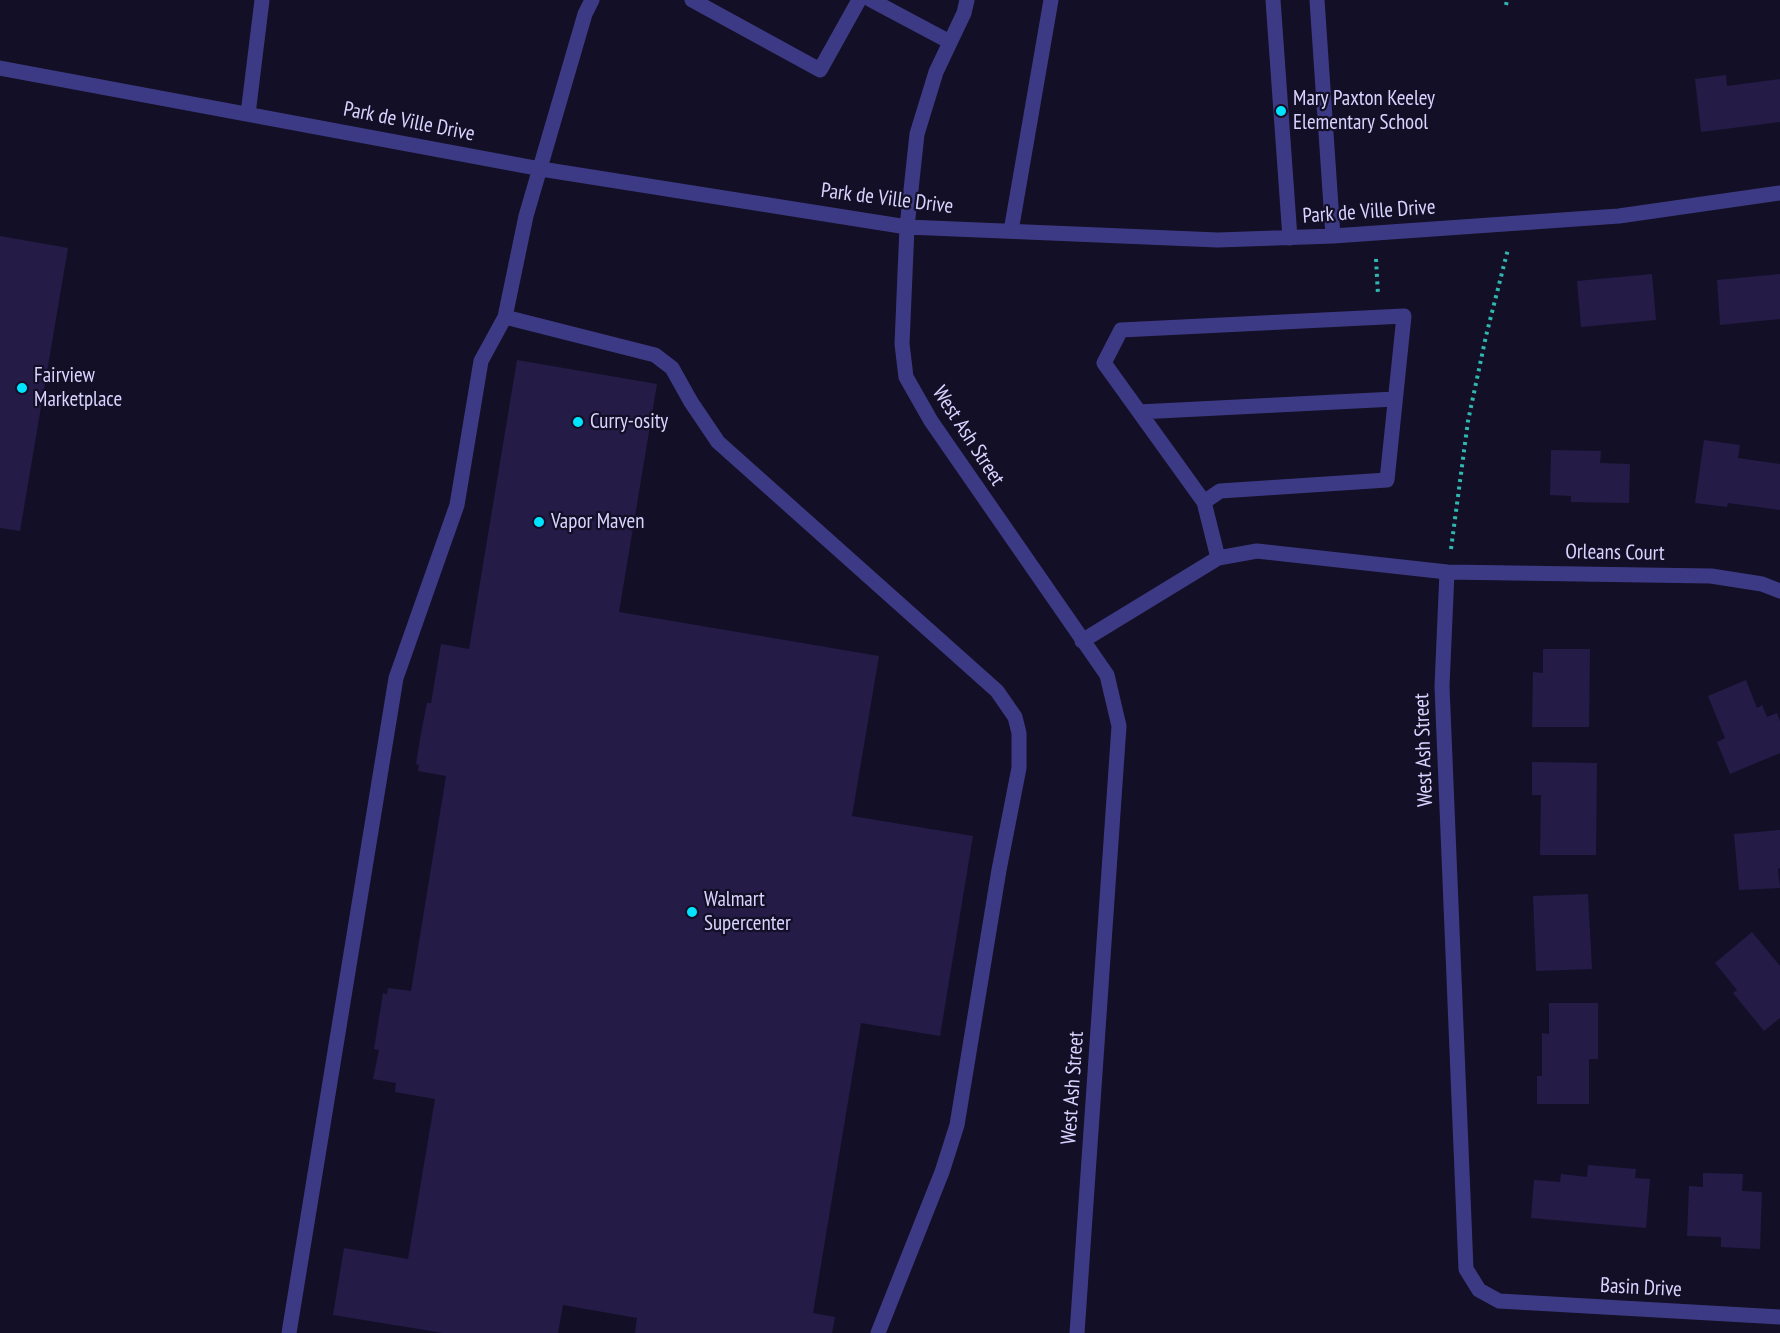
<!DOCTYPE html>
<style>
body{margin:0}
canvas{display:block;background:#130f26}
</style>
<canvas width="1780" height="1333"></canvas>
<script>
const ctx = document.querySelector('canvas').getContext('2d');
ctx.lineJoin = 'round';
function paint(path, color) { ctx.fillStyle = color; ctx.fill(path, 'evenodd'); }
const toPath = rows => new Path2D(rows.map(r => 'M' + r).join(''));
function trace(path, color, width, dash) { ctx.strokeStyle = color; ctx.lineWidth = width; ctx.lineCap = dash ? 'butt' : 'round'; ctx.setLineDash(dash || []); ctx.stroke(path); }
function write(font, color, halo, rows, align = 'center') {
  ctx.font = font + ' "PT Sans Narrow",sans-serif'; ctx.lineWidth = 4.5; ctx.setLineDash([]); ctx.textBaseline = 'middle'; ctx.strokeStyle = halo; ctx.fillStyle = color; for (const [text, x, y, turn = 0] of rows) {
    ctx.save(); ctx.translate(x, y); ctx.rotate((+turn || 0) * Math.PI / 180); ctx.textAlign = isNaN(turn) ? turn : align; if (halo) ctx.strokeText(text, 0, 0); ctx.fillText(text, 0, 0); ctx.restore();
  }
}
const building = toPath([
 [1726,75,1727,86,1780,79,1780,122,1701,132,1695,79],
 [0,236,68,248,20,531,0,528],
 [1652,274,1656,320,1581,327,1577,281],
 [1780,274,1780,319,1720,325,1717,280],
 [517,360,657,384,619,612,879,656,852,816,973,836,940,1036,861,1023,813,1313,835,1317,832,1333,635,1333,637,1318,563,1305,558,1333,443,1333,333,1315,344,1248,408,1259,435,1099,395,1092,396,1083,373,1079,379,1050,374,1049,383,993,387,994,388,988,411,991,446,776,418,771,419,765,416,764,421,733,427,703,431,703,441,644,469,649],
 [1704,440,1740,445,1738,458,1780,464,1780,510,1728,503,1727,507,1695,503],
 [1551,450,1601,451,1600,463,1630,464,1629,503,1571,502,1571,496,1550,495],
 [1543,649,1590,649,1589,727,1532,727,1533,672,1543,673],
 [1746,680,1757,708,1762,705,1767,717,1777,713,1780,721,1780,753,1730,774,1717,742,1725,738,1708,696],
 [1532,762,1597,763,1596,855,1540,855,1541,795,1532,795],
 [1780,830,1780,868,1778,869,1780,888,1739,890,1734,834],
 [1588,894,1592,969,1536,971,1533,896],
 [1752,932,1780,966,1780,1018,1764,1031,1733,993,1737,990,1715,963],
 [1549,1003,1598,1003,1598,1059,1589,1059,1589,1104,1537,1104,1537,1076,1542,1076,1542,1033,1549,1034],
 [1588,1165,1636,1169,1635,1178,1650,1179,1646,1228,1531,1218,1534,1180,1560,1182,1561,1174,1587,1177],
 [1703,1173,1743,1174,1742,1191,1762,1192,1760,1249,1721,1247,1721,1237,1687,1236,1689,1186,1703,1187]
]);
const path = toPath([
 [1506,5,1507,0],
 [1376,259,1378,295],
 [1451,549,1468,421,1486,336,1508,249]
]);
const minor = toPath([
 [692,0,820,70,859,0],
 [871,0,950,42],
 [967,0,964,13,936,72,917,134,907,227,902,344,906,377,931,421,1107,675,1119,726,1077,1333],
 [1273,0,1290,238],
 [1317,0,1333,236],
 [0,68,541,169,907,227,1218,240,1333,236,1619,216,1780,193],
 [248,114,262,0],
 [1011,231,1051,0],
 [505,317,655,355,672,368,691,402,718,442,997,691,1015,717,1019,733,1019,768,999,870,957,1125,942,1172,878,1333],
 [1139,412,1395,399],
 [1204,502,1220,491,1387,480,1404,316,1121,330,1104,363,1204,502,1218,558],
 [1447,572,1711,576,1762,584,1780,591],
 [1082,641,1218,558,1257,551,1447,572,1442,686,1466,1269,1479,1290,1499,1301,1780,1317],
 [289,1333,396,678,457,505,481,361,505,317,526,216,585,14,592,0]
]);
const markers = [
 [1281,111,6,"#00e5ff"],
 [22,388,6,"#00e5ff"],
 [578,422,6,"#00e5ff"],
 [539,522,6,"#00e5ff"],
 [692,912,6,"#00e5ff"]
];
const poiNames = [
 ["Mary Paxton Keeley",1293,99],
 ["Elementary School",1293,123],
 ["Fairview",34,376],
 ["Marketplace",34,400],
 ["Curry-osity",590,422],
 ["Vapor Maven",551,522],
 ["Walmart",704,900],
 ["Supercenter",704,924]
];
const streetNames = [
 ["Park de Ville Drive",409,122,11],
 ["Park de Ville Drive",887,199,7],
 ["Park de Ville Drive",1369,212,-4],
 ["West Ash Street",968,436,57],
 ["Orleans Court",1615,553,1],
 ["West Ash Street",1424,750,-92],
 ["West Ash Street",1073,1088,-86],
 ["Basin Drive",1641,1288,3]
];
paint(building, '#241b47');
trace(path, '#2fb8b0', 4, [3, 4.5]);
trace(minor, '#3d3a85', 15);
for (const [x, y, r, color] of markers) { const dot = new Path2D(); dot.arc(x, y, r, 0, 2 * Math.PI); ctx.fillStyle = color; ctx.fill(dot); trace(dot, '#130f26', 2); }
write('21px', '#d9d4ff', '#130f26', poiNames, 'left');
write('21px', '#d9d4ff', '#130f26', streetNames);
</script>
